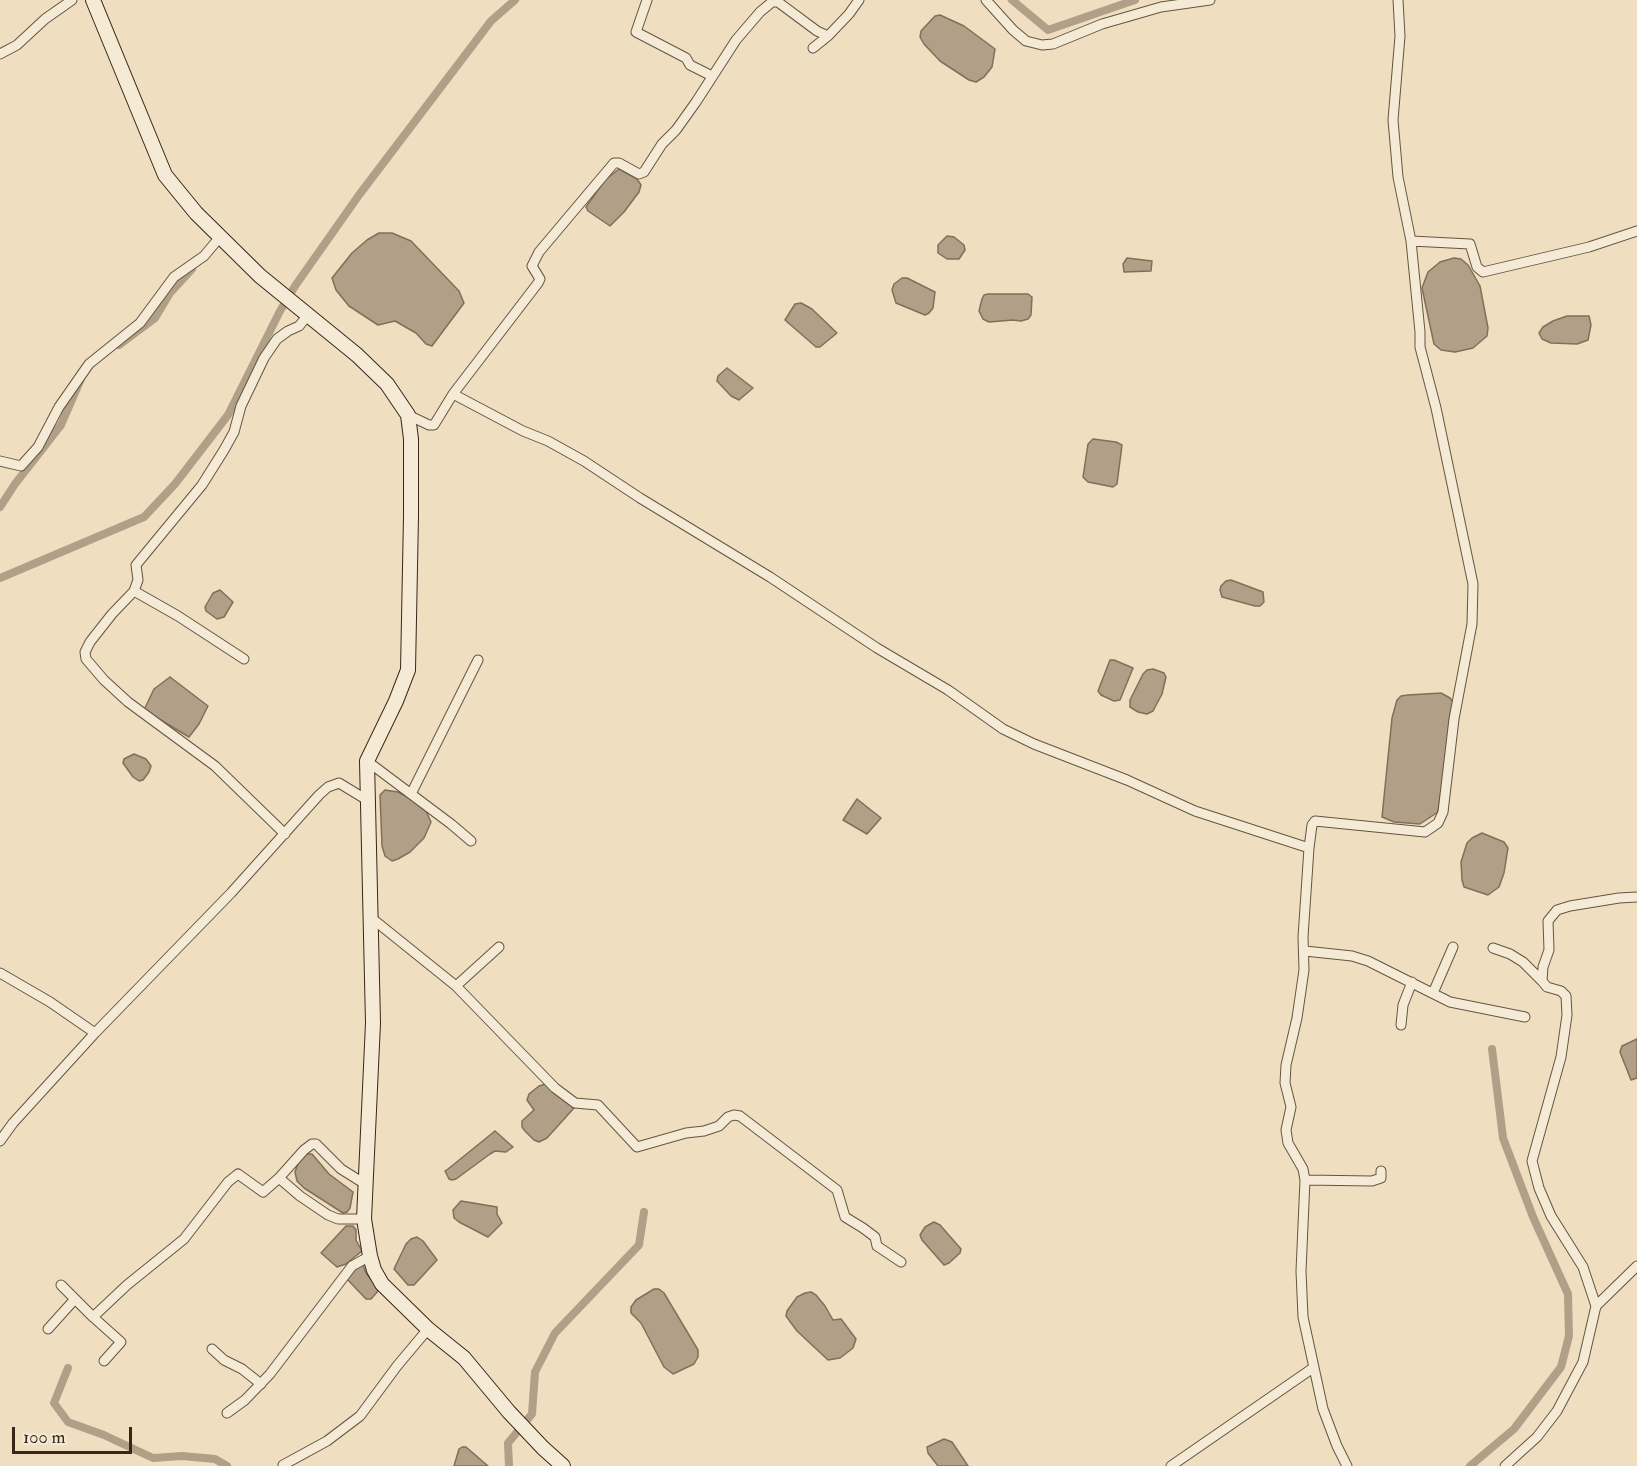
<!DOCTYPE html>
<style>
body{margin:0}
#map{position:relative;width:1637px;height:1466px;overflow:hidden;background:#efdec0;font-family:"IM FELL Double Pica",serif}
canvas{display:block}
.scale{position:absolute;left:12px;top:1427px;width:120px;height:27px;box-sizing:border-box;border:3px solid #392617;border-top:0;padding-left:8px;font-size:18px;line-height:21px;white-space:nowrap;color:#392617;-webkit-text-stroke:4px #f5ead6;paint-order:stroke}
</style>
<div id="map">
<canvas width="1637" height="1466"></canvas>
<div class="scale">100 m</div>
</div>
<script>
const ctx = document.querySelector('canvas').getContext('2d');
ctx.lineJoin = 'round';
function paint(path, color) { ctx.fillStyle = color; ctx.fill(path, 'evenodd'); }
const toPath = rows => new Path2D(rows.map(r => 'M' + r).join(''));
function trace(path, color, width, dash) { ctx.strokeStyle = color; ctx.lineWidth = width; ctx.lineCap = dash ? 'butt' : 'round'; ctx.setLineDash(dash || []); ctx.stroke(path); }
const water = toPath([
 [940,15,964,26,995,49,992,67,984,77,976,82,969,80,940,61,924,44,920,37,921,31,935,16,940,15],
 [619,169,637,179,641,185,639,192,624,212,610,226,588,211,586,207,605,180,619,169],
 [379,233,392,233,411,241,459,291,464,303,432,346,426,344,416,333,395,321,378,325,349,306,336,290,332,278,352,253,367,240,379,233],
 [947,236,954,237,964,245,965,250,959,259,947,259,938,253,938,245,947,236],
 [1127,258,1152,261,1151,271,1124,272,1123,264,1127,258],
 [1454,258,1461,259,1468,265,1480,286,1488,328,1487,336,1473,348,1455,352,1441,350,1434,344,1422,288,1428,272,1440,262,1454,258],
 [902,278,907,278,935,292,933,308,929,313,925,315,896,303,892,290,894,284,902,278],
 [988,294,1028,294,1032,297,1031,315,1028,319,1021,321,1013,320,989,322,983,319,979,311,982,299,984,295,988,294],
 [801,303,812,309,837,333,820,347,816,347,785,320,795,304,801,303],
 [1567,316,1589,316,1591,325,1588,340,1577,344,1551,343,1542,339,1539,333,1543,327,1553,321,1567,316],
 [727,368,753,388,739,400,731,396,717,381,718,376,727,368],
 [1093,439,1116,442,1122,445,1117,484,1113,487,1088,482,1083,477,1088,444,1093,439],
 [1231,580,1263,592,1264,602,1260,606,1255,606,1222,597,1220,590,1221,586,1226,581,1231,580],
 [220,590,233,602,224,617,217,619,206,611,205,607,213,593,220,590],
 [1110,660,1114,660,1133,668,1120,700,1114,701,1101,695,1098,691,1110,660],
 [1153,669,1164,673,1166,677,1162,694,1153,711,1147,714,1138,712,1130,707,1130,700,1143,674,1147,670,1153,669],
 [170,677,208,706,199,724,189,737,144,710,154,689,170,677],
 [1441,693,1450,698,1454,704,1438,812,1420,824,1394,822,1382,817,1392,718,1397,700,1401,696,1408,695,1441,693],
 [134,754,146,759,151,766,149,772,143,780,139,781,133,777,123,763,124,759,134,754],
 [385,790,398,792,415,801,426,811,431,822,424,838,410,852,398,859,392,861,385,856,382,846,380,795,385,790],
 [857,799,881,818,867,834,843,820,857,799],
 [1482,833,1504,842,1508,848,1504,873,1499,887,1488,895,1464,887,1462,880,1461,862,1467,843,1472,838,1482,833],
 [1637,1039,1637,1078,1631,1080,1620,1052,1622,1046,1637,1039],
 [546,1084,574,1108,547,1138,539,1142,534,1140,525,1131,522,1127,522,1121,534,1110,527,1100,529,1094,539,1086,546,1084],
 [495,1131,513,1147,506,1152,495,1151,490,1154,456,1179,452,1180,449,1179,445,1171,448,1169,495,1131],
 [306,1154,312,1154,329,1174,353,1192,350,1208,347,1212,343,1213,304,1188,297,1181,295,1172,299,1160,306,1154],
 [461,1201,497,1207,497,1214,502,1223,488,1237,459,1222,454,1218,453,1210,461,1201],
 [934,1222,940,1225,961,1249,960,1253,949,1263,944,1265,922,1240,920,1235,925,1227,934,1222],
 [346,1226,353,1226,356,1230,356,1240,362,1251,346,1264,337,1267,321,1253,346,1226],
 [417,1237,423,1241,437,1260,414,1285,408,1285,394,1269,406,1244,411,1239,417,1237],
 [362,1263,366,1273,379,1290,371,1299,366,1299,346,1278,349,1272,362,1263],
 [654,1289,659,1289,664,1293,698,1350,698,1357,694,1364,673,1374,664,1367,641,1323,631,1313,631,1307,636,1300,654,1289],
 [811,1292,816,1295,825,1306,833,1320,841,1319,856,1339,853,1348,840,1358,828,1360,797,1331,786,1316,787,1311,797,1297,805,1293,811,1292],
 [944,1439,952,1442,968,1466,938,1466,928,1453,927,1447,944,1439],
 [462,1447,466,1447,488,1466,454,1466,459,1449,462,1447]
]);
const canal = toPath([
 [1012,0,1048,30,1135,0],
 [119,345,155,318,170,293,192,269],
 [0,507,15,484,61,425,81,379],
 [0,578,144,517,175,484,228,415,280,311,295,286,359,195,491,21,515,0],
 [68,1368,54,1403,68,1422,104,1435,153,1458,182,1456,215,1459,227,1466],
 [509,1466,508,1443,532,1414,535,1372,555,1333,639,1245,644,1212],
 [1470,1466,1514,1429,1561,1367,1569,1336,1568,1294,1533,1217,1503,1138,1492,1049]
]);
const street = toPath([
 [647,0,636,32,686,58,690,65,712,76],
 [986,0,1013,30,1026,41,1042,45,1053,44,1102,24,1161,7,1210,0],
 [1398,0,1400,36,1393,120,1398,177,1411,241,1470,244,1477,267,1483,272,1589,247,1637,231],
 [813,48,828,36,849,14,859,0],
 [0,54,17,45,45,19,72,0],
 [453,394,523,431,548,441,584,461,640,498,770,577,877,648,948,690,1003,729,1034,744,1127,780,1195,811,1309,848,1303,937,1304,970,1297,1018,1286,1065,1285,1083,1291,1107,1286,1130,1288,1143,1303,1169,1305,1180,1301,1271,1303,1317,1323,1409,1337,1446,1347,1466],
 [408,415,429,425,434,425,453,394,538,283,540,279,532,266,539,252,614,163,619,163,639,174,644,172,662,144,676,130,696,102,736,40,760,12,772,2,778,2,817,31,828,36],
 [0,461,21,466,38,447,59,407,89,364,140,323,174,277,204,256,220,237],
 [134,591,112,614,90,642,85,652,86,659,104,680,128,702,215,766,285,834],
 [244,659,178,616,134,591,138,580,136,565,202,485,224,450,234,432,241,406,264,358,277,339,288,331,299,326,309,314],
 [367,761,451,824,471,841],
 [411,794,478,660],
 [1309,848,1312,825,1315,821,1425,832,1438,823,1443,812,1454,719,1472,624,1473,584,1436,408,1420,347,1420,332,1411,241],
 [369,916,456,986,555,1088,575,1103,598,1105,637,1147,686,1133,704,1131,719,1126,728,1117,734,1115,740,1116,837,1190,845,1217,863,1228,875,1237,877,1246,901,1262],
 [1493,948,1510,954,1523,962,1542,981],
 [1305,951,1352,956,1368,961,1450,1002,1525,1017],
 [0,973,50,1002,95,1033],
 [456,986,499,947],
 [1433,993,1453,947],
 [1401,1025,1403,1005,1412,982],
 [0,1141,13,1123,95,1033,231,893,319,795,328,787,339,783,367,800],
 [279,1178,304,1150,312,1144,316,1144,341,1169,365,1184],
 [1305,1180,1372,1181,1381,1178,1381,1171],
 [61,1285,93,1317,127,1285,184,1239,228,1182,238,1174,263,1192,279,1178,300,1196,328,1215,338,1219,364,1219],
 [1596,1306,1637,1266],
 [93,1317,121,1342,104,1361],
 [48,1329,75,1299],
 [212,1349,224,1360,242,1369,261,1384],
 [227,1413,245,1400,270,1374,352,1266,370,1256],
 [283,1465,327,1441,360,1416,397,1366,428,1329],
 [1171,1466,1313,1368],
 [1505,1466,1537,1437,1557,1411,1583,1362,1596,1306,1583,1267,1551,1216,1539,1188,1532,1161,1561,1057,1567,1015,1566,996,1561,991,1547,987,1542,981,1543,967,1549,950,1548,921,1557,910,1570,906,1619,898,1637,897]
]);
const secondary = toPath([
 [93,0,165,175,196,213,260,276,357,355,387,384,408,415,411,439,411,516,408,670,396,701,367,761,373,1023,364,1219,370,1256,374,1270,382,1284,428,1329,464,1358,509,1412,543,1448,563,1466]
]);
paint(water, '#b19f87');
trace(water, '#816f5a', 1.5);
trace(canal, '#b19f87', 8);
trace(street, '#665441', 11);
trace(secondary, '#392617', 16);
trace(street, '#f5ead6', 9);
trace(secondary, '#f5ead6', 14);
</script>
